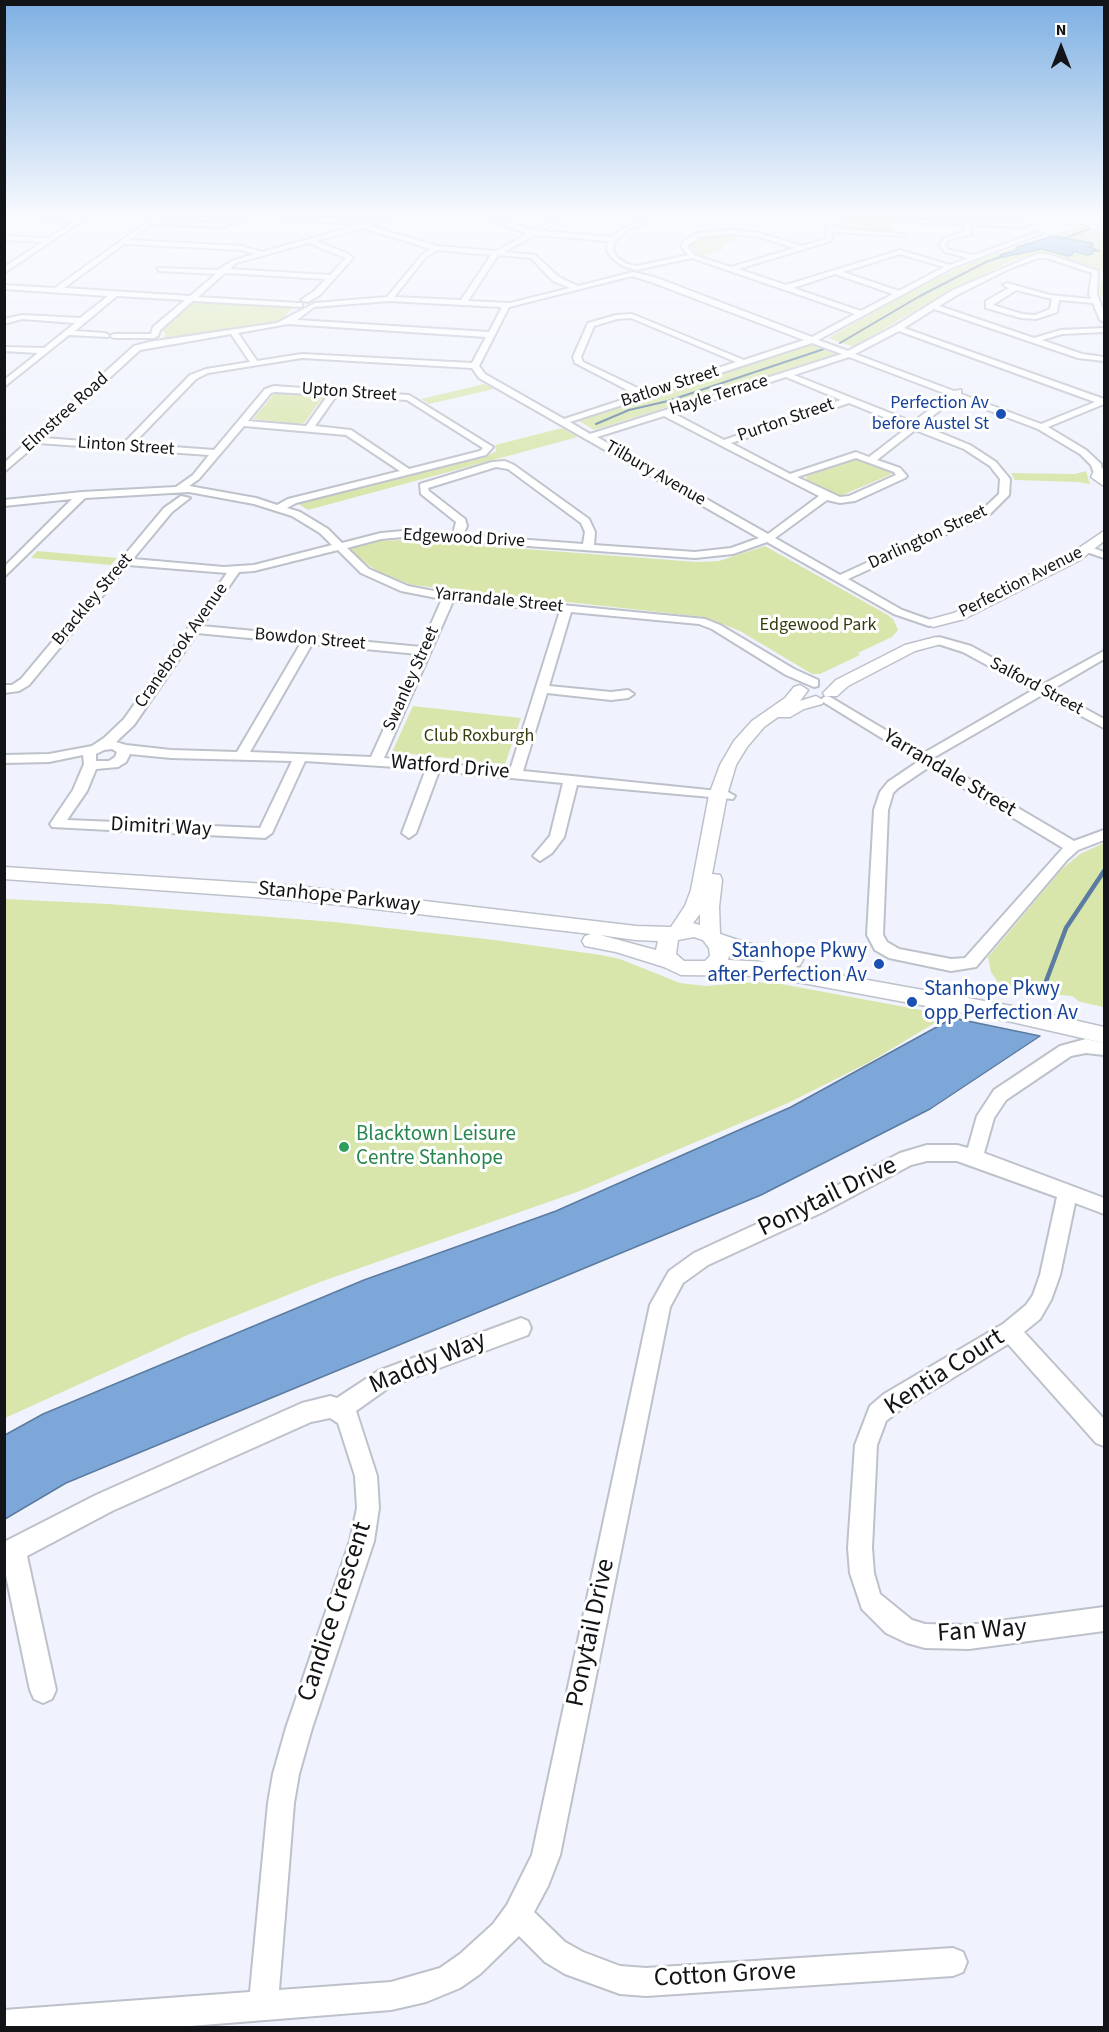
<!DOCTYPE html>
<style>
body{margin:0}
#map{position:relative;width:1109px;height:2032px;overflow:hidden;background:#f0f3fd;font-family:"Source Sans 3",sans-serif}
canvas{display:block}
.frame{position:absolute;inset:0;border:6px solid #131417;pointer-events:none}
.north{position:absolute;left:1031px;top:18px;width:60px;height:60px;-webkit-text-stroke:4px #fff;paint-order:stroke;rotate:0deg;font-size:16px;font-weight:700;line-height:24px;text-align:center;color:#131417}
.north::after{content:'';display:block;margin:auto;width:21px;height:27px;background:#131417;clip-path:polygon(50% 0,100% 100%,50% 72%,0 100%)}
</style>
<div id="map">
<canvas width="1109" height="2032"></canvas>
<div class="frame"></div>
<div class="north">N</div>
</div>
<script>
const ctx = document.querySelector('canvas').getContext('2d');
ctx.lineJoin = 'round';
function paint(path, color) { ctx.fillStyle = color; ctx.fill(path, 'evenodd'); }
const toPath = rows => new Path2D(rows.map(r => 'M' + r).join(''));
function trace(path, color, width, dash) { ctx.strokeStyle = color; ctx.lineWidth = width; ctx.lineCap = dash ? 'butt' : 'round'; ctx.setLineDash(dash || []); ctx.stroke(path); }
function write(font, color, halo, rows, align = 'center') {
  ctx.font = font + ' "Source Sans 3",sans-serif'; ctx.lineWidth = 6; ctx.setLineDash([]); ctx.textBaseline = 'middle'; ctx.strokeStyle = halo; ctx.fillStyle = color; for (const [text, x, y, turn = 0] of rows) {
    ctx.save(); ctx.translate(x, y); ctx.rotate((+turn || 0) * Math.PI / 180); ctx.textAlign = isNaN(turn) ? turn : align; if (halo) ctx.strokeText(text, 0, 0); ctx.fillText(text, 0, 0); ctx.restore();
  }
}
const green = toPath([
 [840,213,893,213,895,231,840,229],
 [1081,226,1104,237,1104,299,1100,295,1100,285,1104,274,1101,271,1053,255,1034,254,1012,261,949,291,853,347,828,338,921,286,977,260],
 [734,234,737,237,735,240,724,246,722,250,703,256,696,253,691,247,691,244,702,237],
 [192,301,289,307,292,308,283,319,270,323,163,339,166,335,161,329],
 [811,344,837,354,594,430,579,421],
 [484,384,494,389,429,404,421,399],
 [284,392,324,396,304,423,299,424,253,419,273,395],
 [562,428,578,437,308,510,297,503,489,455,496,451,495,445],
 [855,459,865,461,892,474,840,496,806,479,807,476],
 [1086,471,1090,484,1077,482,1015,480,1011,473,1075,474],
 [407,540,697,562,719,561,765,546,886,614,893,619,898,630,892,637,858,653,860,655,820,674,812,674,740,631,704,617,412,585,378,572,349,550,354,546,376,541],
 [37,551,117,558,111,565,31,558],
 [413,706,521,718,505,764,392,752],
 [1104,843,1104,1007,1080,1002,1072,996,1049,994,1003,984,997,981,991,972,988,957,1062,869,1080,854],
 [5,899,108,904,334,922,495,940,601,955,620,959,680,983,706,986,755,982,781,984,948,1015,868,1063,788,1103,580,1191,320,1282,190,1334,5,1418]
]);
const water = toPath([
 [1053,236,1092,243,1094,245,1089,247,1100,251,1092,251,1092,254,1087,255,1073,251,1072,255,1068,256,1042,249,998,258,1002,256,1000,255,1015,251,1017,247,1053,236],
 [953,1018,1040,1036,930,1109,761,1195,66,1483,5,1519,5,1435,43,1414,364,1280,556,1211,791,1107,953,1018]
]);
const streamFar1 = toPath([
 [1063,239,1089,229],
 [840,343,920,296,986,262,1003,256],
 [596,424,629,410,668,401,824,349]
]);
const stream = toPath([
 [1042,992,1066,928,1104,871]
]);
const minor = toPath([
 [4,213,80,217,85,213,93,213,4,273,4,267,43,242,4,240,4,236,49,238,74,221,4,217,4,213],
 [393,213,402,213,389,220,370,226,437,246,496,251,527,234,473,213,483,213,533,230,564,213,572,213,541,231,612,237,623,228,658,213,667,213,627,230,614,242,613,251,617,257,627,264,637,266,688,255,681,246,685,240,698,233,731,230,760,233,802,246,826,239,828,219,762,213,835,213,834,228,904,234,901,236,833,232,831,241,738,269,786,285,900,250,950,265,968,258,945,252,939,245,944,238,965,232,964,224,900,222,898,219,1028,224,1026,227,970,225,971,234,948,240,945,245,949,250,974,255,1038,232,1043,233,952,268,818,340,848,351,895,326,953,290,1037,254,1050,255,1098,271,1097,294,1104,312,1104,322,1100,320,1093,303,1059,300,1057,312,1036,319,1021,318,986,308,986,301,1009,288,1003,285,1007,283,1050,295,1091,299,1089,294,1092,273,1047,258,1038,258,1011,268,959,294,939,306,1034,338,1061,330,1104,328,1104,332,1062,334,1042,340,1082,354,1104,357,1104,361,1078,358,934,309,904,328,1104,399,1104,404,1048,427,1086,450,1101,464,1103,474,1095,476,1091,465,1080,454,1038,429,956,398,921,425,970,445,996,462,1010,479,1009,495,990,514,848,579,902,610,933,621,933,625,929,626,894,614,767,542,733,554,695,558,403,537,381,539,347,548,369,569,408,586,449,594,705,619,720,625,794,669,818,680,818,686,814,687,786,675,712,629,699,624,571,612,549,686,611,692,628,690,634,694,628,698,611,700,547,693,523,771,728,792,735,796,733,799,577,785,564,837,552,853,540,861,533,856,550,836,563,783,439,771,416,833,409,838,402,833,426,769,305,761,272,833,265,838,52,827,50,824,73,790,84,764,83,755,49,762,4,763,4,755,49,754,92,746,104,738,124,719,227,573,128,565,29,685,19,691,4,693,4,685,12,685,21,679,164,508,181,496,190,498,172,512,133,559,224,567,254,565,332,545,320,533,292,516,254,504,189,492,85,498,4,577,4,567,72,499,4,506,4,500,82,492,176,487,193,475,209,455,38,443,4,472,4,463,134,346,149,342,277,323,315,303,387,297,422,255,431,249,363,228,315,241,347,253,353,258,320,295,308,302,301,300,314,291,326,279,225,273,198,297,299,303,302,303,302,307,193,301,160,330,158,336,154,338,114,338,110,336,114,334,151,334,153,327,185,300,117,296,75,331,105,333,109,335,108,337,69,335,4,387,4,380,38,353,4,351,4,347,44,348,75,323,22,319,4,324,4,319,22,315,80,318,108,296,4,289,4,285,55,288,158,214,161,216,156,220,224,223,237,216,247,214,347,219,363,224,393,213],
 [247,218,347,223,356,226,262,252,241,246,129,240,151,224,224,227,247,218],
 [731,234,759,237,795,248,731,267,694,255,687,246,700,237,731,234],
 [535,235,608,241,607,251,613,259,623,266,636,270,692,258,855,314,812,337,657,278,633,272,578,286,559,277,535,255,504,252,535,235],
 [308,243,346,258,330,275,230,269,236,263,308,243],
 [124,244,241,250,255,254,232,261,218,270,157,268,159,271,216,274,190,296,64,288,124,244],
 [437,250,491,255,461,300,394,297,426,257,437,250],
 [900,254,944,267,899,291,843,272,900,254],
 [498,255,531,258,553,281,570,288,510,303,468,301,498,255],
 [835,274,893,294,861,311,793,288,835,274],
 [632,276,651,282,804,340,744,360,632,314,616,315,588,323,573,357,575,363,637,395,564,419,485,374,479,366,509,307,632,276],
 [1016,290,1052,299,1050,309,1035,315,1022,314,993,305,1016,290],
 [389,301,501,307,501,309,489,332,297,320,314,307,389,301],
 [631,318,736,362,646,392,583,362,581,357,594,326,617,319,631,318],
 [288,324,486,337,472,363,302,354,257,361,238,333,288,324],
 [899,331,1095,402,1041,424,961,394,961,390,954,391,855,354,899,331],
 [231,334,250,362,206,369,190,375,123,444,44,438,140,350,231,334],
 [812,343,842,354,590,434,570,422,812,343],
 [849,357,949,395,913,422,794,375,849,357],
 [302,358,472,368,479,378,759,538,731,548,695,552,594,545,595,532,589,519,514,465,505,461,492,462,420,484,421,494,456,522,453,534,403,531,381,533,342,543,328,529,300,512,287,508,296,503,486,455,493,447,409,395,339,391,335,388,331,390,274,386,265,389,214,450,133,444,196,379,208,373,302,358],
 [786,377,841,400,724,440,673,413,786,377],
 [275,392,328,395,306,426,248,421,271,393,275,392],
 [336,396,407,400,483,448,480,451,409,469,351,430,315,426,336,396],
 [849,403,908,427,869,457,856,452,790,474,731,443,849,403],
 [664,416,720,445,819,496,768,534,597,437,664,416],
 [244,426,346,435,400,471,288,499,277,505,256,498,189,486,199,479,244,426],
 [915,430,964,449,990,466,1000,479,999,494,982,510,840,575,775,538,827,500,840,503,855,501,905,478,907,476,900,468,877,460,915,430],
 [856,458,894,472,896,475,849,496,840,497,797,477,856,458],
 [496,467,508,469,581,523,585,532,583,544,463,535,467,526,465,519,429,491,428,488,496,467],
 [338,550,361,573,401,591,442,599,421,647,202,626,239,572,254,571,338,550],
 [453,601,560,611,510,770,384,758,453,601],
 [197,633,301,643,237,752,171,750,126,745,116,742,134,725,197,633],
 [312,644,418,654,371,757,250,752,312,644],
 [112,749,117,752,115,757,109,761,96,761,96,754,104,750,112,749],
 [130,754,171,758,292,761,260,828,67,820,87,791,96,769,118,767,126,762,130,754],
 [1088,546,1104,552,1104,558,1084,551,1084,547,1088,546],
 [939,637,971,646,1042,685,1104,651,1104,659,1051,690,1104,719,1104,728,1042,695,933,758,1074,841,1104,830,1104,840,1078,850,1067,860,976,967,951,971,889,958,875,950,867,935,874,810,880,792,888,782,919,761,820,700,826,696,830,697,924,753,1033,690,963,652,935,643,935,639,939,637],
 [929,767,1063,848,965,958,951,959,899,949,887,942,883,935,888,810,893,793,898,788,929,767],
 [1086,1039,1104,1043,1104,1055,1086,1053,1071,1056,1006,1100,994,1118,984,1153,1104,1198,1104,1214,1075,1203,1060,1275,1051,1300,1040,1319,1024,1332,1104,1419,1104,1446,1096,1443,1008,1344,900,1410,886,1421,877,1445,872,1548,874,1573,880,1594,912,1620,925,1624,969,1625,1104,1607,1104,1631,969,1649,925,1648,907,1643,886,1633,862,1609,850,1573,848,1548,855,1445,870,1406,884,1394,1003,1324,1026,1305,1033,1295,1040,1275,1057,1197,957,1161,927,1161,911,1165,823,1212,708,1265,683,1283,670,1307,560,1855,548,1886,534,1912,565,1942,583,1952,620,1966,646,1968,953,1948,963,1952,967,1962,963,1972,953,1976,646,1996,620,1994,565,1974,545,1962,519,1936,480,1974,460,1988,426,2002,391,2010,165,2028,4,2028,4,2010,250,1992,268,1803,273,1774,286,1728,350,1541,357,1508,355,1476,338,1423,330,1418,311,1422,112,1511,27,1556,56,1690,52,1699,43,1703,34,1699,30,1690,4,1566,6,1541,96,1495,302,1403,330,1396,337,1398,378,1371,521,1318,528,1321,531,1328,528,1335,391,1386,356,1411,377,1476,379,1508,374,1541,312,1728,299,1774,294,1803,279,1990,391,1982,440,1968,460,1954,493,1924,507,1905,532,1855,650,1305,669,1271,694,1253,809,1200,900,1153,927,1145,957,1145,968,1148,977,1116,994,1090,1060,1046,1086,1039]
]);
const major = toPath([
 [1104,468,1104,486,1091,477,1094,471,1104,468],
 [1104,531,1104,541,1080,560,964,619,933,627,926,623,928,620,954,613,1070,554,1104,531],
 [936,637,943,641,941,644,915,651,848,686,837,696,825,696,823,693,836,680,905,645,936,637],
 [800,685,808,690,800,701,816,696,824,701,822,704,804,709,790,717,778,717,764,727,747,747,736,765,727,795,712,874,720,875,722,880,719,907,720,934,747,943,800,955,803,960,800,965,795,967,1012,1006,1104,1027,1104,1043,1012,1022,765,976,681,975,664,967,616,952,585,946,582,941,585,936,591,934,297,900,4,879,4,867,297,886,636,926,671,927,685,906,691,890,709,795,720,765,734,741,752,721,785,698,794,687,800,685],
 [700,914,700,925,693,923,700,914],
 [600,935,636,940,658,941,656,950,600,935],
 [694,937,703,940,709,948,710,956,705,961,684,961,676,954,678,940,694,937],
 [730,952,745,957,766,962,728,960,730,952]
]);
const highway = toPath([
 [1058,213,1071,213,1104,228,1104,234,1058,213]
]);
const markers = [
 [1001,414,6,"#1a4fb4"],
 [879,964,6,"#1a4fb4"],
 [912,1002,6,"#1a4fb4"],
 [344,1147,6,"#2e9e5b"]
];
const farStreetnames = [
 ["Batlow Street",670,387,-18],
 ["Upton Street",349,393,4],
 ["Hayle Terrace",719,396,-17],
 ["Elmstree Road",66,413,-42],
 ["Purton Street",786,421,-19],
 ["Linton Street",126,447,4],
 ["Tilbury Avenue",655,474,30],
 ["Darlington Street",928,538,-25],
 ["Edgewood Drive",464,539,3],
 ["Perfection Avenue",1021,583,-27],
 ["Brackley Street",93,600,-50],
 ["Yarrandale Street",499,601,6],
 ["Bowdon Street",310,640,5],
 ["Cranebrook Avenue",182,646,-55],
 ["Swanley Street",412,679,-66],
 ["Salford Street",1036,687,28]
];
const farTransitnames = [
 ["Perfection Av",989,404],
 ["before Austel St",989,425]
];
const farParknames = [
 ["Edgewood Park",818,626],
 ["Club Roxburgh",479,737]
];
const streetNames = [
 ["Watford Drive",450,768,5],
 ["Yarrandale Street",949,774,31],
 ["Dimitri Way",161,828,3],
 ["Stanhope Parkway",339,898,6]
];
const transitNames = [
 ["Stanhope Pkwy",867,952],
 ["after Perfection Av",867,976],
 ["Stanhope Pkwy",924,990,"left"],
 ["opp Perfection Av",924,1014,"left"]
];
const leisureNames = [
 ["Blacktown Leisure",356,1135],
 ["Centre Stanhope",356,1159]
];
const nearStreetnames = [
 ["Ponytail Drive",828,1198,-26],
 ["Maddy Way",428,1364,-23],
 ["Kentia Court",945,1373,-33],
 ["Candice Crescent",336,1612,-72],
 ["Fan Way",982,1632,-4],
 ["Ponytail Drive",592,1633,-78],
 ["Cotton Grove",725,1976,-3]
];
paint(green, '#d8e6ab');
paint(water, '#7ca7d8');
trace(water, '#5c7b9e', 1.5);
trace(streamFar1, '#5c7b9e', 2);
trace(stream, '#5c7b9e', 4.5);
trace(minor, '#bdc1ca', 4);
trace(major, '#bdc1ca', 3);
trace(highway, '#bdc1ca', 3);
paint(minor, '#fff');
paint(major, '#fff');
paint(highway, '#fff');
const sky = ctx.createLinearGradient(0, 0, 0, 498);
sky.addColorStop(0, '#7dafe2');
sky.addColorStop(0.43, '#f8fafe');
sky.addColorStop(1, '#f8fafe00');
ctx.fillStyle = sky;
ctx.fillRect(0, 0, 1109, 498);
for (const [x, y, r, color] of markers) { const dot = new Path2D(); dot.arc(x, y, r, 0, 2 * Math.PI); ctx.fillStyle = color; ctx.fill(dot); trace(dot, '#fff', 2); }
write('18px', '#131417', '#fff', farStreetnames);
write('18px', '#164399', '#fff', farTransitnames, 'right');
write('18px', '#343d0c', '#fff', farParknames);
write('21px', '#131417', '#fff', streetNames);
write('21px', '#164399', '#fff', transitNames, 'right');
write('21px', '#27864d', '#fff', leisureNames, 'left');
write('26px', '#131417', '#fff', nearStreetnames);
</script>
